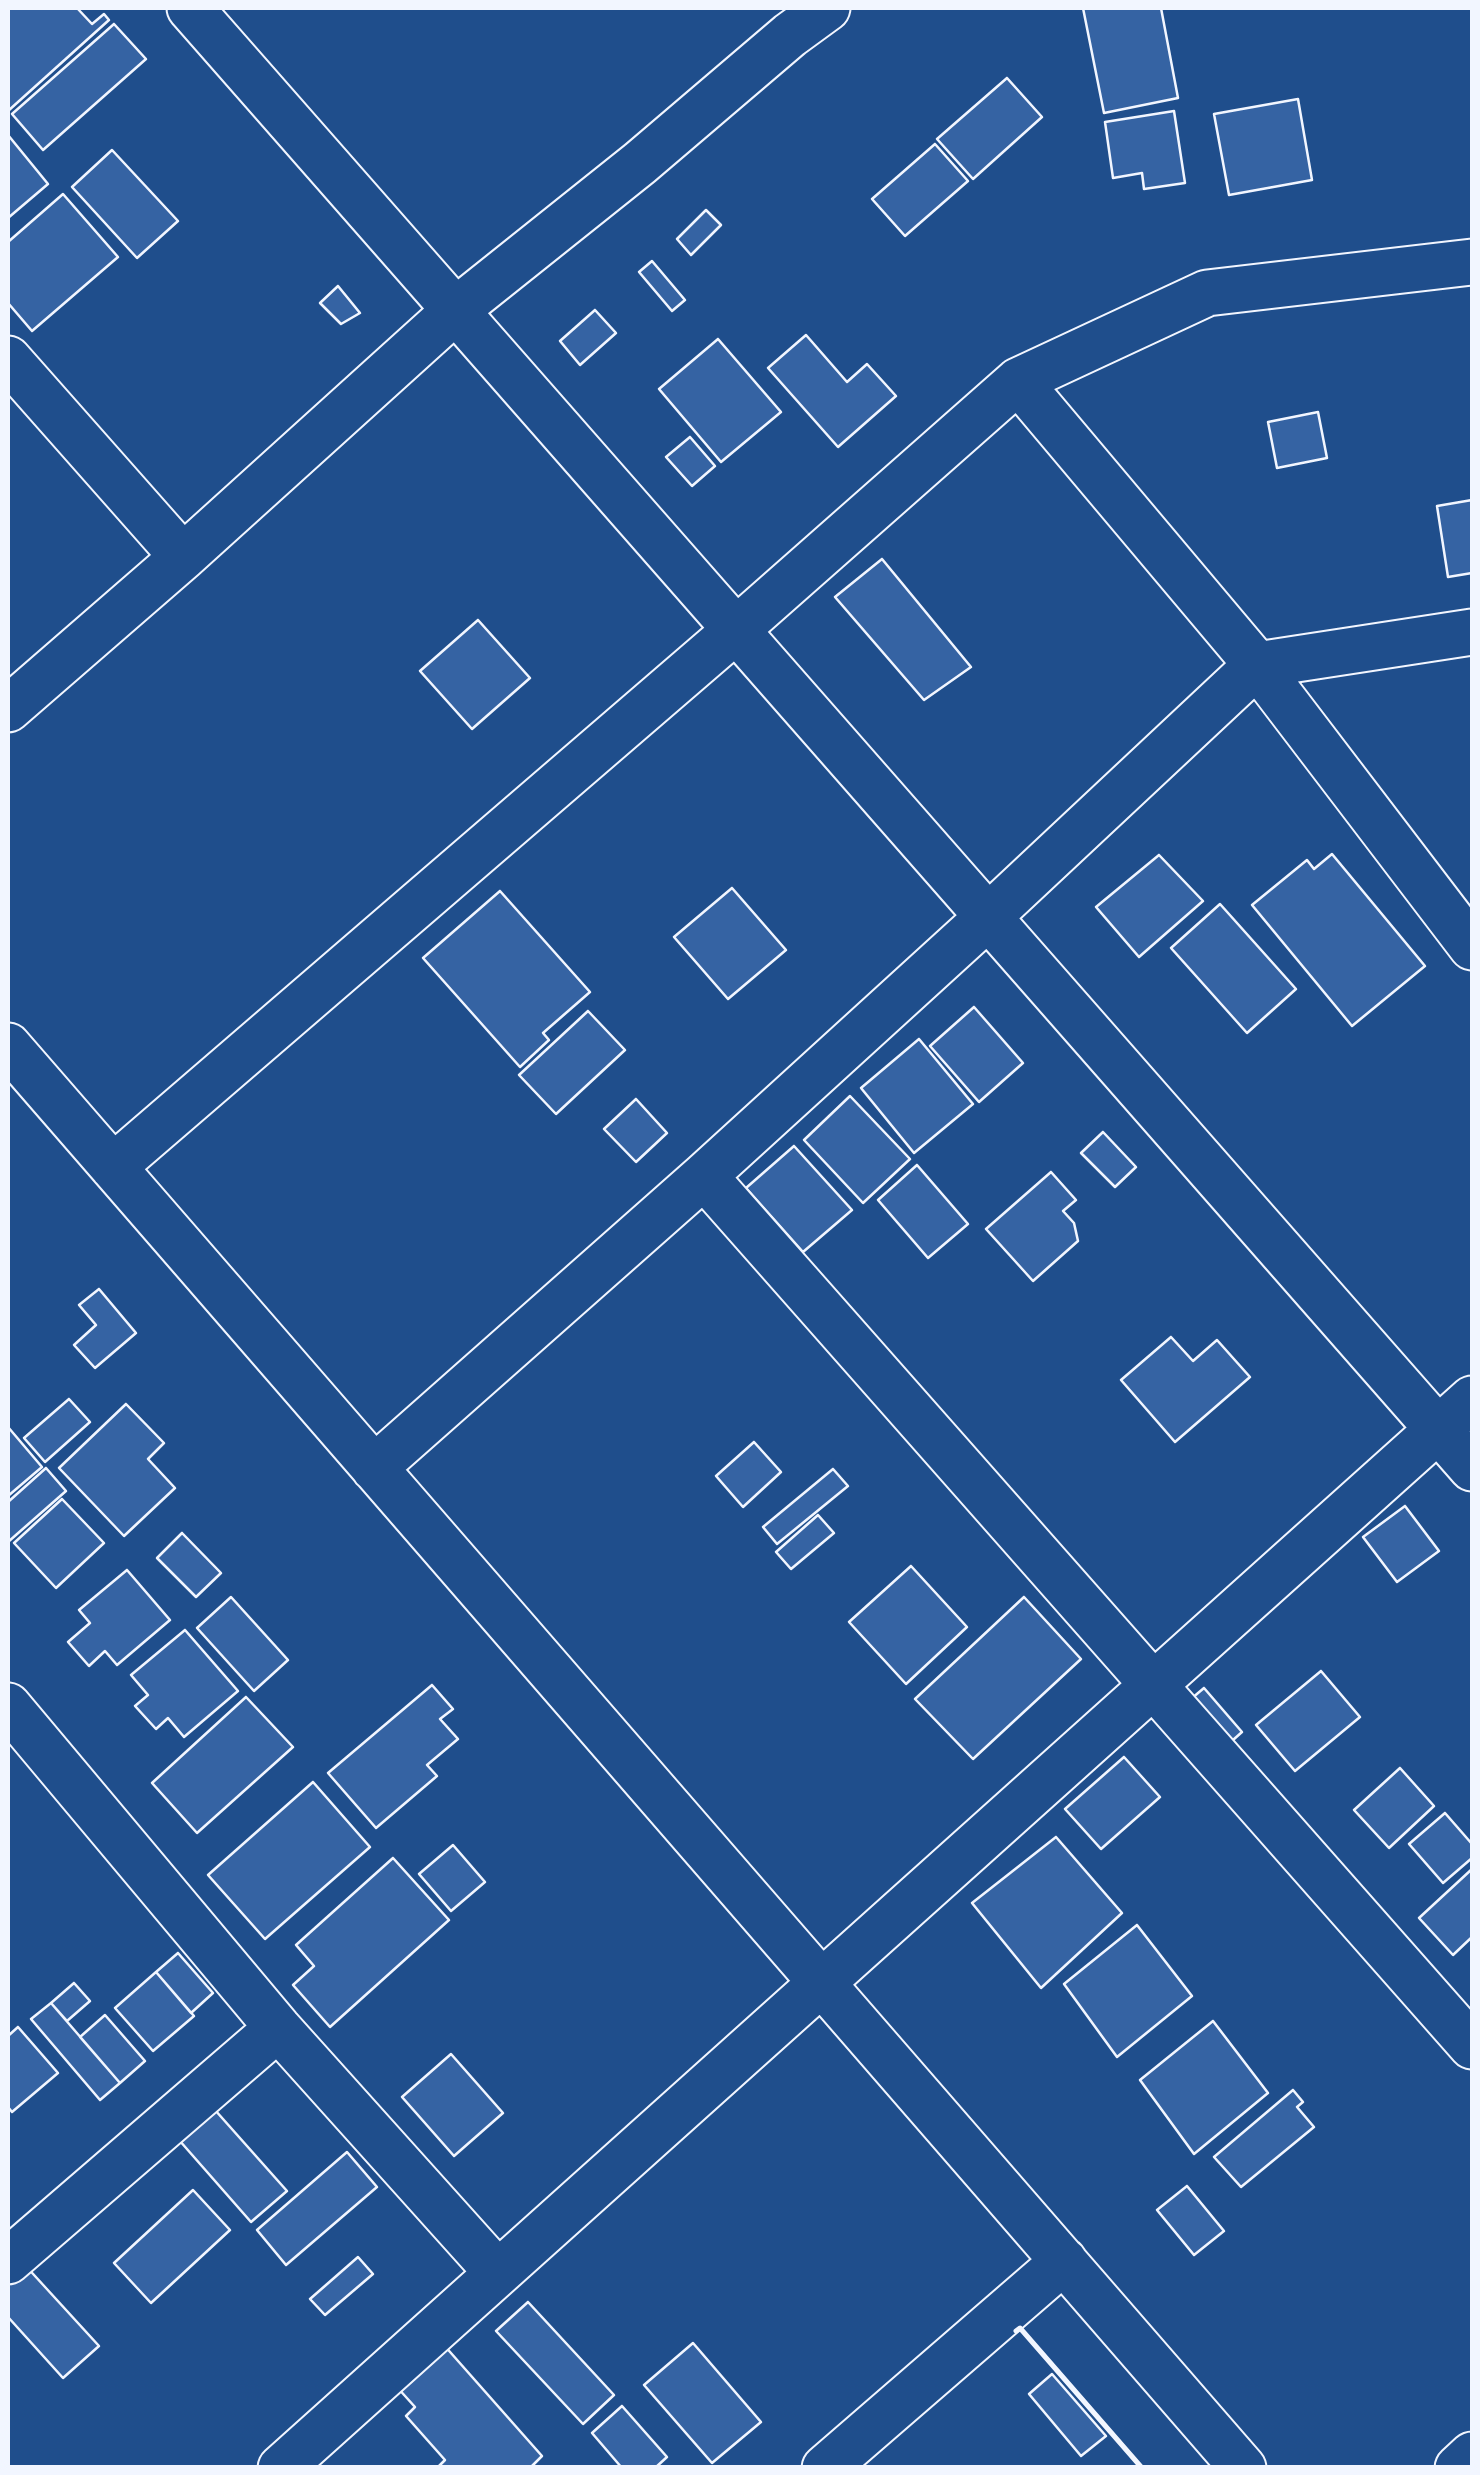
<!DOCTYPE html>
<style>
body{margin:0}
#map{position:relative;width:1480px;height:2475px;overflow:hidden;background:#1f4e8c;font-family:Roboto,sans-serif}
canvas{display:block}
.frame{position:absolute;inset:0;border:10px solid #f2f6ff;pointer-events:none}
</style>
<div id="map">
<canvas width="1480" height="2475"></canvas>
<div class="frame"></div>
</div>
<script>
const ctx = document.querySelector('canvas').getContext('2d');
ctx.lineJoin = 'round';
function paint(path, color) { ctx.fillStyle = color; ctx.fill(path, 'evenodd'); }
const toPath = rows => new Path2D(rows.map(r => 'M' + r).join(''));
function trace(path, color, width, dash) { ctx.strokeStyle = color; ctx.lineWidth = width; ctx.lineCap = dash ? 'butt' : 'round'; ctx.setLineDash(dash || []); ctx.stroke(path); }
const building = toPath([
 [8,8,77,8,92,24,104,14,109,20,8,111,8,8],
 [1083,8,1161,8,1178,98,1104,113,1083,8],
 [114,24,146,59,43,150,12,114,114,24],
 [1007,78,1042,117,973,179,937,139,1007,78],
 [1298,99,1312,180,1229,195,1214,114,1298,99],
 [1174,111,1185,183,1144,189,1142,173,1113,178,1105,122,1174,111],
 [8,135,48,184,8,218,8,135],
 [935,144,968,181,905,236,872,199,935,144],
 [112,150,178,221,137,258,72,187,112,150],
 [63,194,118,257,32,331,8,303,8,242,63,194],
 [706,210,721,225,691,255,677,239,706,210],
 [652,261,685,300,672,311,639,272,652,261],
 [338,286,360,313,341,324,320,303,338,286],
 [595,310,616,333,580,365,560,341,595,310],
 [806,335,847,382,867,364,896,396,838,447,768,368,806,335],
 [718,339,781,412,721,462,659,389,718,339],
 [1318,412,1327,458,1277,468,1268,422,1318,412],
 [690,437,715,466,692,486,666,457,690,437],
 [1472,500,1472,573,1448,577,1437,506,1472,500],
 [882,559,971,667,924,700,835,597,882,559],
 [478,620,530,678,472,729,420,671,478,620],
 [1332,854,1425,966,1352,1026,1252,905,1307,860,1314,869,1332,854],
 [1159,855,1203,901,1139,957,1096,907,1159,855],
 [732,888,786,950,728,999,674,937,732,888],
 [500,891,590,992,543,1033,549,1040,520,1067,423,958,500,891],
 [1220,904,1296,989,1247,1033,1171,948,1220,904],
 [974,1007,1023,1063,979,1102,930,1046,974,1007],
 [588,1011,625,1050,556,1114,519,1075,588,1011],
 [919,1039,973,1104,914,1153,861,1088,919,1039],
 [850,1096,910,1159,863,1203,804,1140,850,1096],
 [636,1099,667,1133,636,1162,604,1129,636,1099],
 [1103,1132,1136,1167,1115,1187,1081,1153,1103,1132],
 [794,1146,852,1210,803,1252,746,1188,794,1146],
 [917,1165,968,1224,928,1258,878,1200,917,1165],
 [1051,1172,1076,1200,1063,1211,1074,1223,1078,1241,1033,1281,986,1229,1051,1172],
 [99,1289,136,1333,95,1368,74,1345,96,1325,79,1305,99,1289],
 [1171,1337,1193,1361,1217,1340,1250,1377,1175,1442,1121,1380,1171,1337],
 [69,1399,90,1422,45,1462,24,1438,69,1399],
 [126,1404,164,1443,148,1459,175,1488,124,1536,59,1468,126,1404],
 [8,1427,42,1467,8,1496,8,1427],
 [754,1442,781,1472,743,1507,716,1476,754,1442],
 [46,1468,66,1491,8,1542,8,1502,46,1468],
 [833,1469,848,1486,777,1544,763,1527,833,1469],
 [62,1499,104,1543,56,1588,14,1543,62,1499],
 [1405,1506,1439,1551,1397,1582,1363,1537,1405,1506],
 [818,1515,834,1533,791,1569,776,1552,818,1515],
 [182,1533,221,1573,196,1597,157,1558,182,1533],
 [911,1566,967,1627,906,1684,849,1622,911,1566],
 [127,1570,170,1620,117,1665,105,1651,89,1666,68,1642,90,1623,79,1610,127,1570],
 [231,1597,288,1660,254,1691,197,1628,231,1597],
 [1024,1597,1081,1659,973,1759,915,1699,1024,1597],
 [185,1630,238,1691,184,1737,168,1718,156,1729,135,1706,148,1695,131,1675,185,1630],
 [1321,1671,1360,1717,1295,1771,1256,1725,1321,1671],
 [432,1685,453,1709,440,1719,458,1739,427,1765,437,1776,376,1828,328,1773,432,1685],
 [1204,1688,1242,1732,1224,1748,1185,1704,1204,1688],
 [246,1697,293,1747,197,1833,152,1783,246,1697],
 [1124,1757,1160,1797,1101,1849,1065,1809,1124,1757],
 [1400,1768,1434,1806,1389,1848,1354,1810,1400,1768],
 [313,1782,370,1847,265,1939,208,1875,313,1782],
 [1445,1813,1472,1844,1472,1858,1443,1883,1409,1844,1445,1813],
 [1056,1837,1122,1913,1041,1988,972,1903,1056,1837],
 [453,1845,485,1882,451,1911,419,1874,453,1845],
 [393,1858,449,1920,330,2027,293,1985,314,1966,296,1945,393,1858],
 [1472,1869,1472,1937,1453,1955,1419,1918,1472,1869],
 [1137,1925,1192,1996,1117,2057,1064,1984,1137,1925],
 [178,1953,213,1993,191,2013,156,1972,178,1953],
 [156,1972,194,2016,153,2051,115,2008,156,1972],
 [74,1983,90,2001,67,2021,51,2003,74,1983],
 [51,2003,120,2083,100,2100,31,2019,51,2003],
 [105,2015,145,2061,120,2083,80,2037,105,2015],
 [1213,2021,1268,2093,1194,2154,1140,2080,1213,2021],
 [18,2027,58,2073,12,2112,8,2107,8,2036,18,2027],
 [451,2054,503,2113,454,2156,402,2097,451,2054],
 [1293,2090,1303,2102,1297,2107,1314,2127,1241,2187,1214,2157,1293,2090],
 [207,2101,287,2191,251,2222,172,2132,207,2101],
 [347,2152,377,2187,286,2265,257,2230,347,2152],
 [1187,2186,1224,2231,1194,2255,1157,2210,1187,2186],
 [193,2190,230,2230,151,2303,114,2263,193,2190],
 [358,2257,373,2274,325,2315,310,2299,358,2257],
 [24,2264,99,2346,63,2378,8,2317,8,2278,24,2264],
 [528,2302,614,2395,583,2424,496,2331,528,2302],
 [693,2343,761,2422,712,2463,644,2385,693,2343],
 [443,2344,542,2456,530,2468,437,2468,445,2460,406,2416,415,2407,396,2386,443,2344],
 [1052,2374,1106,2436,1081,2456,1029,2394,1052,2374],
 [622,2406,667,2457,655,2468,622,2468,592,2433,622,2406]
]);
const minor = toPath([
 [190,8,1472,1468],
 [8,359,183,557],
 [1018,381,1257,665,1472,947],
 [8,709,183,557,456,310,640,163,790,35,827,8],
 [8,1046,1243,2468],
 [113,1167,736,630,1018,381,1207,293,1472,262],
 [704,1176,1472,2046],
 [374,1468,704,1176,988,917,1257,665,1472,632],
 [8,1706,278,2028,498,2273],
 [8,2261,278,2028],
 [281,2468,1472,1399],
 [825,2468,1064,2261],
 [1458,2468,1472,2455]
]);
const wall = toPath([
 [1016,2331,1020,2328,1142,2468]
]);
paint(building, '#3563a3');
trace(building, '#f2f6ff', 2.5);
trace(minor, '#f2f6ff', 49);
trace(minor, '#1f4e8c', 45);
trace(wall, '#f2f6ff', 5);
</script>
